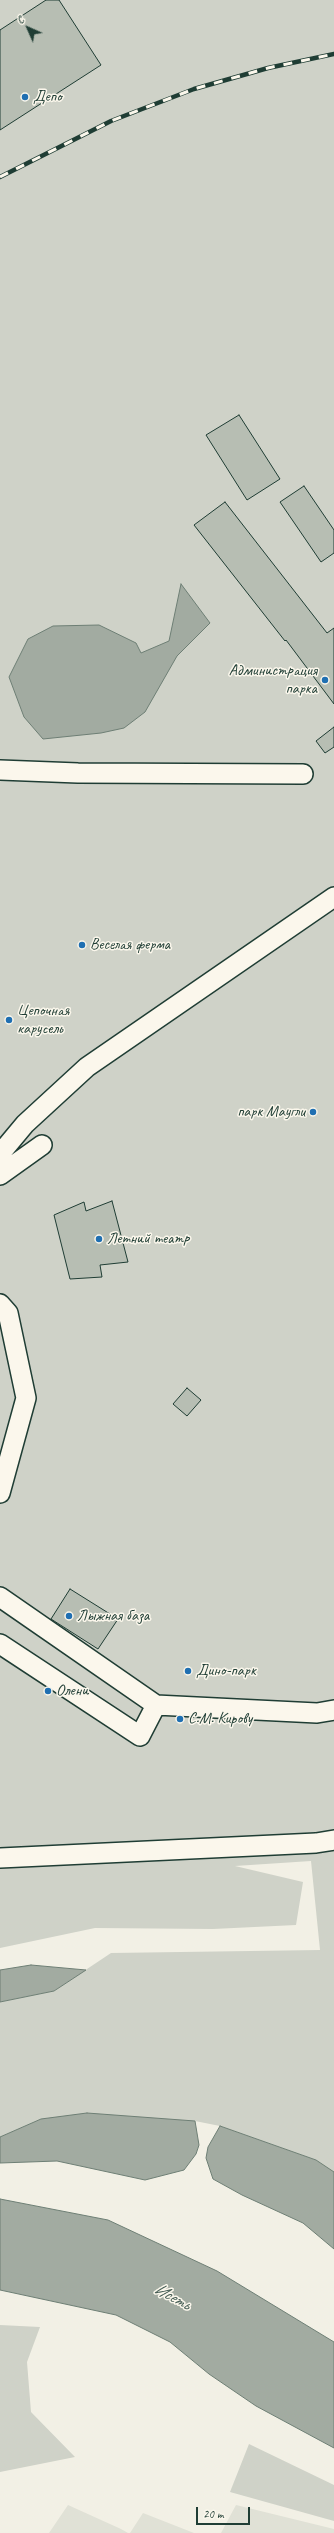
<!DOCTYPE html>
<meta charset="utf-8">
<style>
body{margin:0}
#map{position:relative;width:334px;height:2533px;overflow:hidden;background:#f2f0e5;font-family:Caveat,sans-serif}
canvas{display:block}
.north{position:absolute;left:8px;top:8px;width:40px;height:40px;-webkit-text-stroke:3px #fbf7ec;paint-order:stroke;rotate:315deg;font-size:11px;font-weight:700;line-height:16px;text-align:center;color:#1f3d34}
.north::after{content:'';display:block;margin:auto;width:14px;height:18px;background:#1f3d34;clip-path:polygon(50% 0,100% 100%,50% 72%,0 100%)}
.scale{position:absolute;left:196px;top:2507px;width:54px;height:18px;box-sizing:border-box;border:2px solid #1f3d34;border-top:0;padding-left:5px;font-size:12px;line-height:14px;white-space:nowrap;color:#1f3d34;-webkit-text-stroke:3px #fbf7ec;paint-order:stroke}
</style>
<div id="map">
<canvas width="334" height="2533"></canvas>
<div class="north">С</div>
<div class="scale">20 m</div>
</div>
<script>
const ctx = document.querySelector('canvas').getContext('2d');
ctx.lineJoin = 'round';
function paint(path, color) { ctx.fillStyle = color; ctx.fill(path, 'evenodd'); }
const toPath = rows => new Path2D(rows.map(r => 'M' + r).join(''));
function trace(path, color, width, dash) { ctx.strokeStyle = color; ctx.lineWidth = width; ctx.lineCap = dash ? 'butt' : 'round'; ctx.setLineDash(dash || []); ctx.stroke(path); }
function write(font, color, halo, rows, align = 'center') {
  ctx.font = font + ' Caveat,sans-serif'; ctx.lineWidth = 3; ctx.setLineDash([]); ctx.textBaseline = 'middle'; ctx.strokeStyle = halo; ctx.fillStyle = color; for (const [text, x, y, turn = 0] of rows) {
    ctx.save(); ctx.translate(x, y); ctx.rotate((+turn || 0) * Math.PI / 180); ctx.textAlign = isNaN(turn) ? turn : align; if (halo) ctx.strokeText(text, 0, 0); ctx.fillText(text, 0, 0); ctx.restore();
  }
}
const built = toPath([
 [68,2505,121,2529,128,2533,49,2533],
 [236,2505,334,2529,334,2533,221,2533],
 [143,2513,194,2533,130,2533]
]);
const green = toPath([
 [0,0,334,0,334,2172,316,2160,220,2126,195,2121,41,2119,0,2137,0,2002,54,1991,111,1953,320,1950,311,1861,235,1866,303,1882,296,1925,213,1929,95,1928,0,1948],
 [0,2325,40,2327,27,2362,31,2412,75,2457,0,2472],
 [249,2444,334,2485,334,2521,230,2492]
]);
const water = toPath([
 [181,584,210,623,177,656,145,712,124,728,101,733,43,739,24,717,9,677,28,639,53,626,99,625,136,643,141,653,169,641,181,584],
 [31,1965,86,1970,54,1991,0,2002,0,1970,31,1965],
 [87,2113,195,2121,199,2145,196,2154,184,2170,145,2180,57,2161,0,2163,0,2137,41,2119,87,2113],
 [220,2126,316,2160,334,2172,334,2249,303,2223,242,2195,213,2179,206,2158,208,2147,220,2126],
 [0,2199,108,2220,217,2271,334,2342,334,2448,256,2406,209,2374,170,2342,116,2315,0,2290,0,2199]
]);
const building = toPath([
 [46,0,59,0,101,65,0,130,0,30,46,0],
 [239,415,280,479,247,500,206,435,239,415],
 [304,486,334,530,334,553,321,562,280,502,304,486],
 [225,502,327,633,334,628,334,704,286,640,285,641,194,525,225,502],
 [334,727,334,747,325,753,316,741,334,727],
 [112,1201,128,1262,100,1265,102,1277,70,1279,54,1215,84,1202,86,1211,112,1201],
 [187,1388,201,1400,187,1416,173,1404,187,1388],
 [70,1589,118,1619,98,1649,51,1619,70,1589]
]);
const minor = toPath([
 [0,770,78,773,303,774],
 [0,1154,25,1124,87,1067,334,897],
 [0,1175,42,1145],
 [0,1304,8,1313,26,1398,0,1493],
 [0,1597,156,1705],
 [0,1644,140,1736,156,1705,317,1713,334,1710],
 [0,1858,316,1843,334,1840]
]);
const rail = toPath([
 [0,177,111,121,194,89,268,68,334,54]
]);
const markers = [
 [25,97,4,"#1f6fb2"],
 [325,680,4,"#1f6fb2"],
 [82,945,4,"#1f6fb2"],
 [9,1020,4,"#1f6fb2"],
 [313,1112,4,"#1f6fb2"],
 [99,1239,4,"#1f6fb2"],
 [69,1616,4,"#1f6fb2"],
 [188,1671,4,"#1f6fb2"],
 [48,1691,4,"#1f6fb2"],
 [180,1719,4,"#1f6fb2"]
];
const poiNames = [
 ["Депо",33,97],
 ["Администрация",317,671,"right"],
 ["парка",317,689,"right"],
 ["Веселая ферма",90,945],
 ["Цепочная",17,1011],
 ["карусель",17,1029],
 ["парк Маугли",305,1112,"right"],
 ["Летний театр",107,1239],
 ["Лыжная база",77,1616],
 ["Дино-парк",196,1671],
 ["Олени",56,1691],
 ["С.М. Кирову",188,1719]
];
const waterNames = [
 ["Исеть",172,2297,28]
];
paint(built, '#e0e1d6');
paint(green, '#cfd2c8');
paint(water, '#a2aba1');
trace(water, '#6e7f75', 1);
paint(building, '#b7beb3');
trace(building, '#1f3d34', 1);
trace(minor, '#1f3d34', 22);
trace(minor, '#fbf7ec', 19);
trace(rail, '#1f3d34', 4.5);
trace(rail, '#fbf7ec', 3, [9]);
for (const [x, y, r, color] of markers) { const dot = new Path2D(); dot.arc(x, y, r, 0, 2 * Math.PI); ctx.fillStyle = color; ctx.fill(dot); trace(dot, '#fbf7ec', 1.5); }
write('16px', '#1f3d34', '#fbf7ec', poiNames, 'left');
write('italic 17px', '#465e55', '#fbf7ec', waterNames);
</script>
